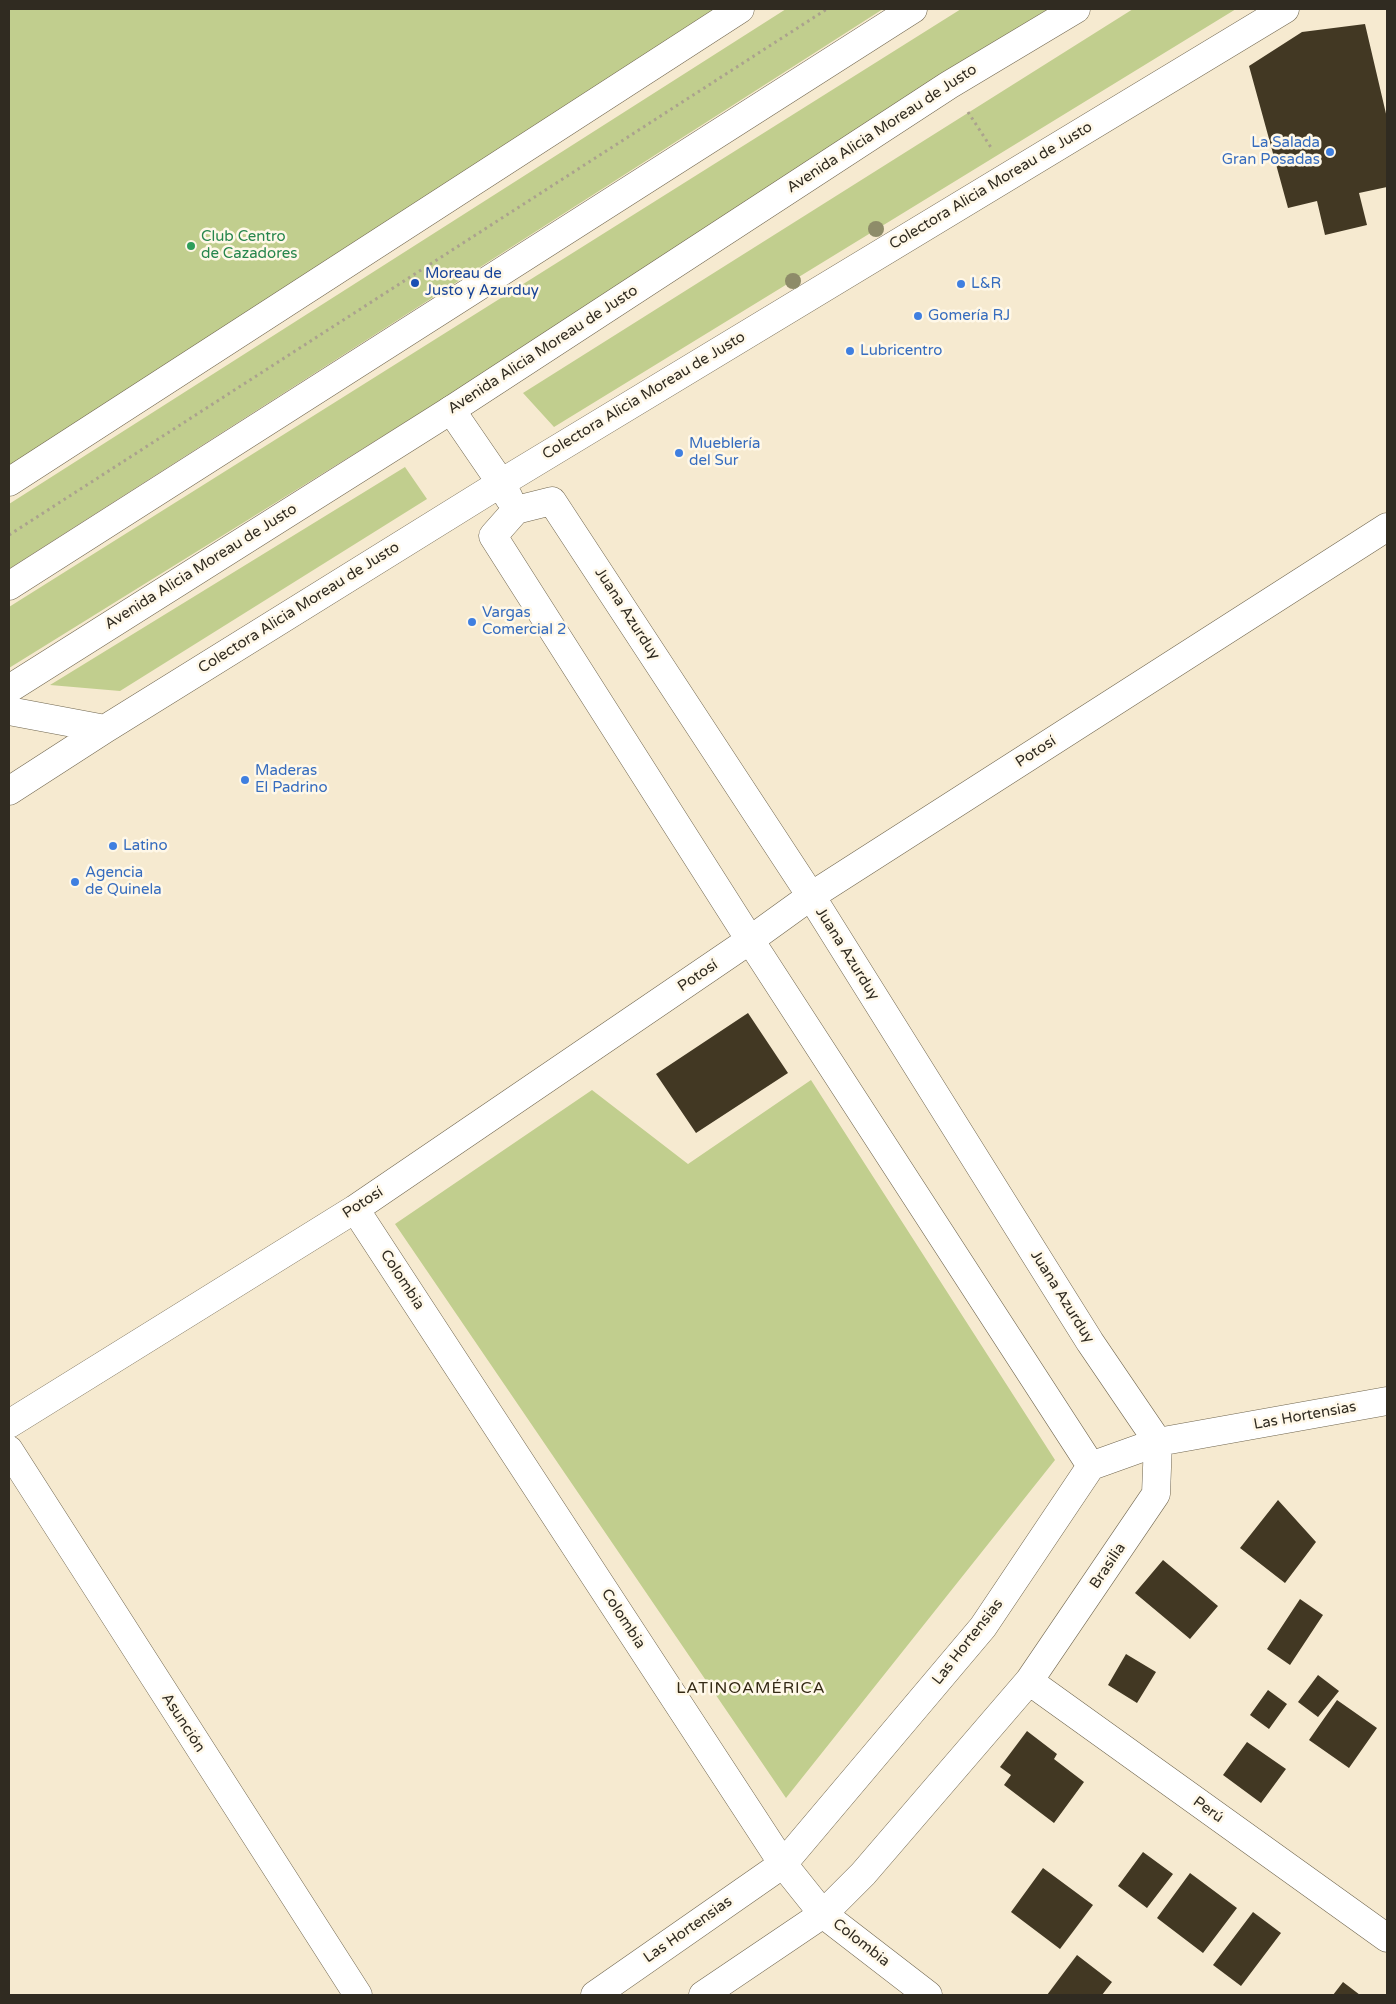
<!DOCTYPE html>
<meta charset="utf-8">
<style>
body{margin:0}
#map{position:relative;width:1396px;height:2004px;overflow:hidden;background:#f6ead0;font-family:"Varela Round",sans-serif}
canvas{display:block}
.frame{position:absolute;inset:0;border:10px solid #302b21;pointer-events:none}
</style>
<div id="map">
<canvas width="1396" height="2004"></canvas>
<div class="frame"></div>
</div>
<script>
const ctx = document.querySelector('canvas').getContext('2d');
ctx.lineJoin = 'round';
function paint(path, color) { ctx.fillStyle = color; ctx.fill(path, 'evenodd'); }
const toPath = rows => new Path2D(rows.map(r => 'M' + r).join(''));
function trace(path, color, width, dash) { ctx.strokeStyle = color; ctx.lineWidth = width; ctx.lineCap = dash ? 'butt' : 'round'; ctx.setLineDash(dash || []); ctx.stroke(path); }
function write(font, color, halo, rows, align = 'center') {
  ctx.font = font + ' "Varela Round",sans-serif'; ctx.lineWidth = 5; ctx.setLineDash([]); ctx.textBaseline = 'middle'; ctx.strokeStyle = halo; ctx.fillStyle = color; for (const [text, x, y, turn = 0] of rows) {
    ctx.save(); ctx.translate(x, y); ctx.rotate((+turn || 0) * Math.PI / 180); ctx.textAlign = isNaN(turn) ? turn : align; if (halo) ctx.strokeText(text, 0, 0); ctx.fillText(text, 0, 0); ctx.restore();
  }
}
const green = toPath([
 [9,9,738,9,9,482],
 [786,9,883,9,9,569,9,504],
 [961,9,1068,9,949,85,9,668,9,607],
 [1133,9,1236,9,554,427,523,393],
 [405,467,427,499,120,691,50,685],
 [811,1080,1055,1460,786,1798,395,1224,592,1090,688,1164]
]);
const building = toPath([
 [1365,24,1387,118,1387,187,1359,193,1367,225,1325,235,1317,201,1288,208,1249,66,1302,32],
 [748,1013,788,1073,696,1133,656,1074],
 [1278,1500,1316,1542,1285,1583,1240,1548],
 [1163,1560,1218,1606,1190,1639,1135,1593],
 [1300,1599,1323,1615,1290,1665,1267,1649],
 [1126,1654,1156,1672,1137,1703,1108,1685],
 [1318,1675,1339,1691,1318,1717,1298,1702],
 [1268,1690,1287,1704,1269,1729,1250,1715],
 [1337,1700,1377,1728,1349,1768,1309,1740],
 [1027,1731,1057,1754,1054,1759,1084,1782,1054,1823,1004,1785,1011,1775,1000,1767],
 [1247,1742,1286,1769,1261,1803,1223,1775],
 [1143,1852,1173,1874,1147,1908,1118,1886],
 [1043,1868,1093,1905,1060,1949,1011,1912],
 [1190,1873,1237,1908,1203,1953,1157,1918],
 [1253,1912,1281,1933,1241,1986,1213,1965],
 [1077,1955,1112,1982,1102,1995,1047,1995],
 [1343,1982,1360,1995,1333,1995]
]);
const path = toPath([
 [968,112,992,149],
 [9,535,827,9]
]);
const street = toPath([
 [451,410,501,483,509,498],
 [9,482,740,9],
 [9,711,105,729],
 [9,791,105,729,501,483,1285,9],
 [355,1209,783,1864,823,1914,928,1995],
 [9,1424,355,1209,750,940,811,896,1387,527],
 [9,1450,358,1995],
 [1029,1681,1387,1938],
 [595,1995,783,1864,983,1627,1091,1466,1158,1442,1387,1401],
 [703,1995,823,1914,863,1874,1029,1681,1156,1494,1158,1442,1090,1342,811,896,552,501,516,510,493,536,750,940,1091,1466]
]);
const primary = toPath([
 [9,586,913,9],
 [9,689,451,410,949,85,1076,9]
]);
const trees = [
 [876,229],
 [793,281]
];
const markers = [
 [1330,152,5,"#3f7fe0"],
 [191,246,5,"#2e9e5b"],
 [415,283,5,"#1a4fb4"],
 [961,284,5,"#3f7fe0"],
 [918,316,5,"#3f7fe0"],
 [850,351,5,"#3f7fe0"],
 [679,453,5,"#3f7fe0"],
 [472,622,5,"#3f7fe0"],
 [245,780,5,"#3f7fe0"],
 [113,846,5,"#3f7fe0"],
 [75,882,5,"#3f7fe0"]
];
const streetNames = [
 ["Avenida Alicia Moreau de Justo",882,129,-33],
 ["Colectora Alicia Moreau de Justo",991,186,-31],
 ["Avenida Alicia Moreau de Justo",543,350,-33],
 ["Colectora Alicia Moreau de Justo",644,396,-31],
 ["Avenida Alicia Moreau de Justo",201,567,-32],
 ["Colectora Alicia Moreau de Justo",299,608,-32],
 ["Juana Azurduy",627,614,57],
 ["Potosí",1036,752,-33],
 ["Juana Azurduy",847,954,58],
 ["Potosí",698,976,-34],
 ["Potosí",363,1203,-33],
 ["Colombia",402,1280,57],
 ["Juana Azurduy",1062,1297,58],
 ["Las Hortensias",1305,1416,-10],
 ["Brasilia",1108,1566,-56],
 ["Colombia",623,1619,57],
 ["Las Hortensias",968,1642,-52],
 ["Asunción",183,1723,57],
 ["Perú",1208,1810,36],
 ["Las Hortensias",688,1930,-35],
 ["Colombia",861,1943,38]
];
const shopNames = [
 ["La Salada",1320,143,"right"],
 ["Gran Posadas",1320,160,"right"],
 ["L&R",971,284],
 ["Gomería RJ",928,316],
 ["Lubricentro",860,351],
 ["Mueblería",689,444],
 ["del Sur",689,461],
 ["Vargas",482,613],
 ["Comercial 2",482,630],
 ["Maderas",255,771],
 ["El Padrino",255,788],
 ["Latino",123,846],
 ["Agencia",85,873],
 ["de Quinela",85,890]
];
const leisureNames = [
 ["Club Centro",201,237],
 ["de Cazadores",201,254]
];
const transitNames = [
 ["Moreau de",425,274],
 ["Justo y Azurduy",425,291]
];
const neighbourhoodNames = [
 ["LATINOAMÉRICA",751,1689]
];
paint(green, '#c1ce8e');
paint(building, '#423823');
trace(street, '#70664f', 29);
trace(primary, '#70664f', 29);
trace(path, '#aba28e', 3, [2.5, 4]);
trace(street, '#fff', 28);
trace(primary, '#fff', 28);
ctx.fillStyle = '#8e8c69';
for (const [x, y] of trees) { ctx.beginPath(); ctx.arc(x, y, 8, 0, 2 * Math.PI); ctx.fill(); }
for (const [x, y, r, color] of markers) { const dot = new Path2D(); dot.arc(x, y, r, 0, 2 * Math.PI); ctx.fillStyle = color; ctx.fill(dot); trace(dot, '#fff8e8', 2); }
write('15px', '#302b21', '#fff8e8', streetNames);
write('15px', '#366cbe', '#fff8e8', shopNames, 'left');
write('15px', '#27864d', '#fff8e8', leisureNames, 'left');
write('15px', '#164399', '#fff8e8', transitNames, 'left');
ctx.letterSpacing = '1px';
write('16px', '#342a15', '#fff8e8', neighbourhoodNames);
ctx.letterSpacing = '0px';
</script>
